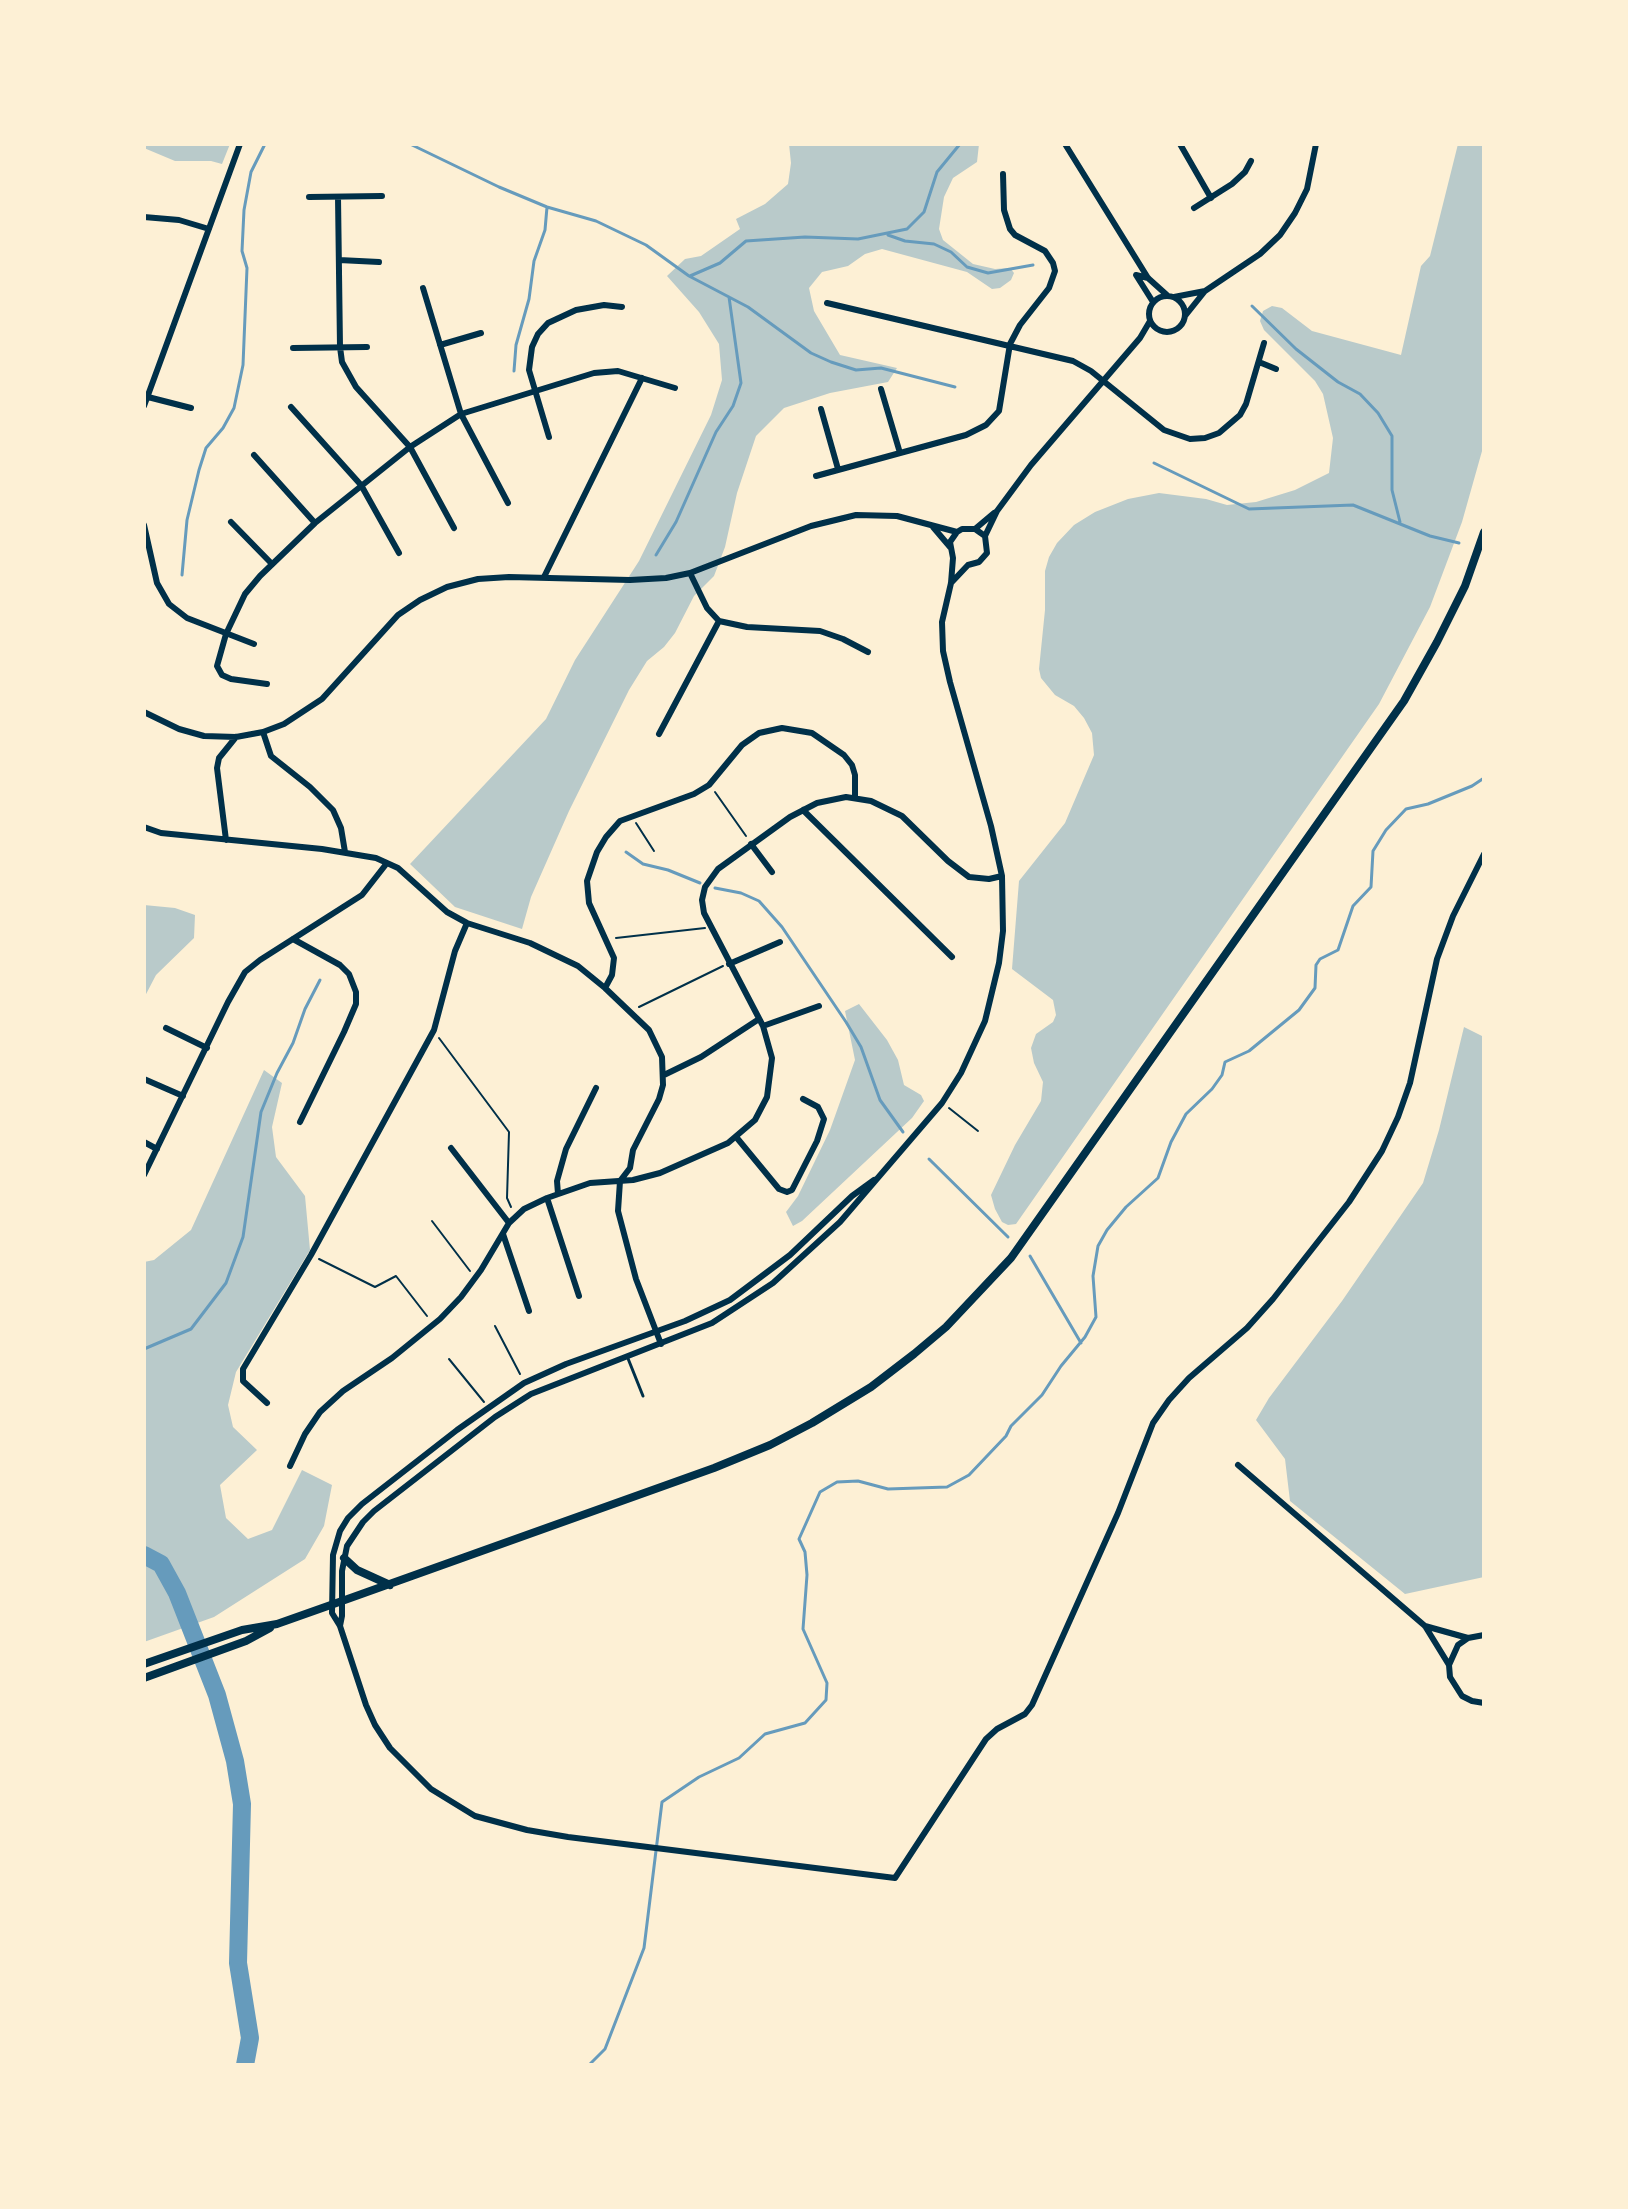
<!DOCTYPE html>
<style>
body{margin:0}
#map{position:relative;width:1628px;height:2209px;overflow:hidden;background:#fdf0d5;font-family:Poppins,sans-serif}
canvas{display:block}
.frame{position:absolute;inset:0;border:146px solid #fdf0d5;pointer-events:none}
</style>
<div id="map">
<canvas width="1628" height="2209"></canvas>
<div class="frame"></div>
</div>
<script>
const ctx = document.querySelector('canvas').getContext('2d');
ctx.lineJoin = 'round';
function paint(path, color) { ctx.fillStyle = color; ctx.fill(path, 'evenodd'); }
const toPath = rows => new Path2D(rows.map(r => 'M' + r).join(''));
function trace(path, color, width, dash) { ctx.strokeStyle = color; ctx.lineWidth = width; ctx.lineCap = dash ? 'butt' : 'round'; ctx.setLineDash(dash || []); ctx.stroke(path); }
const green = toPath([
 [144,144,230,144,222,164,211,161,175,161,144,148],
 [789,144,979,144,977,162,953,178,944,197,939,229,943,240,973,264,995,269,1010,268,1014,273,1011,280,1000,288,992,289,967,272,882,249,865,254,848,266,822,272,809,288,814,311,840,355,897,368,888,382,830,393,784,408,756,436,737,493,725,547,714,576,694,596,675,633,664,647,647,661,629,690,569,811,531,897,522,929,455,907,410,864,546,719,575,660,639,561,711,415,722,380,719,344,699,312,667,276,685,259,701,256,740,229,736,219,765,204,788,184,791,163],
 [1458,144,1484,144,1484,444,1462,522,1430,607,1379,704,1016,1224,1008,1225,1002,1222,995,1209,991,1195,1015,1145,1041,1101,1043,1082,1034,1063,1031,1048,1036,1034,1053,1022,1056,1015,1053,1000,1012,969,1019,881,1065,823,1094,755,1092,733,1084,718,1074,706,1055,695,1041,678,1039,669,1045,610,1045,571,1049,557,1057,543,1074,525,1095,512,1128,499,1159,493,1206,499,1227,505,1256,502,1295,490,1329,473,1333,438,1323,394,1315,381,1264,330,1260,321,1263,311,1272,306,1282,308,1312,331,1401,355,1421,266,1430,256],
 [144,905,175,908,195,915,194,938,156,975,144,998],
 [859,1004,887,1040,898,1060,904,1085,921,1095,924,1101,912,1118,802,1221,793,1226,786,1212,798,1196,830,1130,855,1060,845,1011],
 [1464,1027,1484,1037,1484,1577,1405,1594,1290,1501,1285,1459,1256,1420,1269,1398,1342,1301,1423,1183,1439,1130],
 [264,1070,282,1083,272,1127,276,1157,305,1196,310,1250,236,1372,228,1405,233,1427,257,1450,220,1485,226,1518,248,1539,272,1530,302,1470,332,1485,324,1526,305,1559,214,1617,144,1642,144,1262,154,1260,191,1230]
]);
const stream = toPath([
 [410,144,499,187,547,207,596,221,646,245,689,276,748,307,811,353,831,362,856,370,881,368,955,387],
 [888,235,905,241,934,244,951,252,967,267,988,273,1033,265],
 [690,276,720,263,746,241,805,237,858,239,907,229,924,212,937,172,960,144],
 [1252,306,1296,349,1338,382,1360,394,1378,413,1392,436,1392,490,1400,522],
 [514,371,516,345,529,299,534,261,545,230,547,207],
 [1154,463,1249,509,1353,505,1430,536,1459,543],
 [656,555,676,522,716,432,733,406,741,383,729,297],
 [182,575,187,520,199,470,206,448,223,428,234,408,243,365,247,268,242,251,244,210,251,172,265,144],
 [626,852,643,864,668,870,700,883],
 [715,888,741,893,759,901,782,927,846,1022,861,1047,880,1100,903,1132],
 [929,1159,1008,1237],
 [1030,1256,1081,1343],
 [144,1349,191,1329,226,1283,243,1237,261,1112,277,1073,293,1043,305,1009,320,980],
 [589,2065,605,2049,644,1948,662,1802,699,1777,739,1758,765,1734,805,1723,826,1700,827,1683,803,1629,807,1575,805,1552,799,1539,820,1492,837,1482,858,1481,888,1489,947,1487,969,1475,1006,1436,1011,1426,1042,1395,1061,1366,1085,1337,1096,1317,1093,1276,1098,1246,1107,1230,1126,1207,1158,1178,1171,1142,1186,1114,1212,1089,1222,1075,1225,1062,1249,1051,1299,1010,1315,988,1316,965,1320,959,1338,950,1353,906,1371,887,1373,851,1386,830,1406,809,1428,804,1472,786,1484,778]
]);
const river = toPath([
 [144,1555,161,1564,177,1593,217,1695,235,1761,242,1804,238,1963,250,2038,245,2065]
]);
const path = toPath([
 [715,792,746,836],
 [636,823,654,851],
 [616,938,705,928],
 [639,1007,723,966],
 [439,1038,509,1132,507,1198,511,1207],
 [949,1108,978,1131],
 [432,1221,470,1271],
 [319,1259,375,1287,396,1276,427,1316],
 [495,1326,520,1374],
 [449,1359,484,1402]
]);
const service = toPath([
 [627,1356,643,1396]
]);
const minor = toPath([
 [1065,144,1148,278,1168,296],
 [1180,144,1211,198],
 [309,197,382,196],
 [338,197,340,347,342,362,356,387,410,447,454,528],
 [1194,208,1232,184,1245,172,1251,161],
 [144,217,179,220,209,229],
 [339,260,379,262],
 [1148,278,1136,275,1153,302],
 [423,288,461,414,508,503],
 '1149 314a18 18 0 1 1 36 0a18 18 0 1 1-36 0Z',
 [1174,297,1205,291],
 [827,303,1073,361,1091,371,1164,430,1190,439,1205,438,1219,433,1240,415,1246,404,1264,343],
 [1185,316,1205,291,1260,254,1280,235,1295,213,1307,189,1316,144],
 [440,345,481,333],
 [293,348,367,347],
 [1259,362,1276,369],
 [881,389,900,453],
 [144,396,191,408],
 [144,406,240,144],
 [291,407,361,485,399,553],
 [821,409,838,469],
 [549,437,529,370,532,347,538,334,548,323,576,310,604,305,622,307],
 [254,455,315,523],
 [816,476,966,435,986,425,999,411,1010,344,1020,325,1049,288,1055,271,1053,263,1045,251,1015,235,1010,229,1004,210,1003,174],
 [231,522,272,564],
 [144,525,157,583,169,604,187,618,254,644],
 [933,527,950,547],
 [975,529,994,513],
 [985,536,997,511,1031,465,1140,338,1150,321],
 [690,573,707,608,719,621,747,627,820,631,843,639,868,652],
 [544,577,642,378],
 [267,684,231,679,222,675,217,666,226,634,245,594,260,576,315,523,410,447,461,414,594,373,618,371,675,388],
 [144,712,179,729,204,736,236,737,263,732,284,724,322,699,398,615,420,600,447,587,478,579,509,577,630,580,666,578,690,573,811,526,856,515,897,516,957,532],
 [263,732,271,756,310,787,333,810,341,828,345,852],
 [659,734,719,621],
 [803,810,952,957],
 [144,827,161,833,322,849,376,858,398,868,447,912,467,923,530,943,578,966,605,988,649,1030,662,1057,663,1085,659,1099,633,1150,630,1168,620,1181,618,1211,636,1279,661,1344],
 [226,840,217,768,219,758,236,737],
 [751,844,772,872],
 [293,939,340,965,349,974,356,992,356,1004,344,1032,300,1122],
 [729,964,780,942],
 [605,988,612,975,614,958,589,903,587,881,597,852,606,837,620,821,694,794,709,785,742,745,759,733,782,728,812,733,844,755,852,765,855,775,855,797],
 [763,1026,819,1006],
 [166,1028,207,1048],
 [664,1075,701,1057,759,1019],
 [144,1079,183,1096],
 [737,1138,779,1189,787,1192,792,1190,817,1141,824,1119,818,1107,803,1099],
 [144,1142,157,1149],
 [451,1148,509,1223],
 [144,1175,228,1002,245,972,260,960,362,895,387,863],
 [874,1180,852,1196,790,1255,730,1300,685,1321,566,1364,524,1383,457,1430,362,1504,348,1518,340,1531,333,1555,332,1613,340,1626,366,1705,375,1725,390,1748,431,1789,475,1816,527,1830,568,1837,895,1878,986,1739,997,1729,1025,1714,1032,1705,1118,1513,1153,1423,1169,1400,1189,1378,1247,1328,1273,1299,1349,1202,1382,1151,1398,1117,1410,1083,1437,959,1453,916,1484,854],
 [558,1194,557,1181,566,1149,596,1088],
 [547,1198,579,1296],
 [503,1234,529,1311],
 [267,1403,243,1381,243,1369,311,1255,434,1030,455,951,467,923],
 [1238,1465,1425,1626,1449,1665],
 [290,1466,305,1434,320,1412,343,1391,392,1358,440,1319,461,1297,481,1270,509,1223,524,1209,547,1198,590,1183,633,1180,660,1173,728,1143,755,1120,767,1097,772,1058,763,1026,704,913,702,900,705,887,718,869,790,817,817,803,846,797,871,801,902,816,948,861,969,877,989,879,1002,876],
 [340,1626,342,1616,342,1571,347,1546,363,1522,374,1511,495,1417,531,1394,712,1323,773,1283,840,1222,942,1103,961,1073,985,1021,999,963,1003,931,1002,876,991,826,950,682,943,651,942,622,951,583,953,558,950,542,957,532,962,529,975,529,985,536,987,553,979,562,968,565,951,583],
 [1425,1626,1468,1638],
 [1484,1635,1468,1638,1458,1645,1449,1665,1450,1677,1462,1696,1472,1701,1484,1703]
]);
const secondary = toPath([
 [344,1558,357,1570,390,1585],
 [144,1664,242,1630,277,1624,342,1601,714,1468,770,1445,812,1423,871,1387,914,1354,946,1327,1011,1258,1404,701,1437,642,1465,586,1484,532],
 [144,1678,246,1641,270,1628]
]);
paint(green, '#b9caca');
trace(stream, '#669bbc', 3);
trace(river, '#669bbc', 18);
trace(path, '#003049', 2);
trace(service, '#003049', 3);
trace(minor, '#003049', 6);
trace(secondary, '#003049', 8);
</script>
